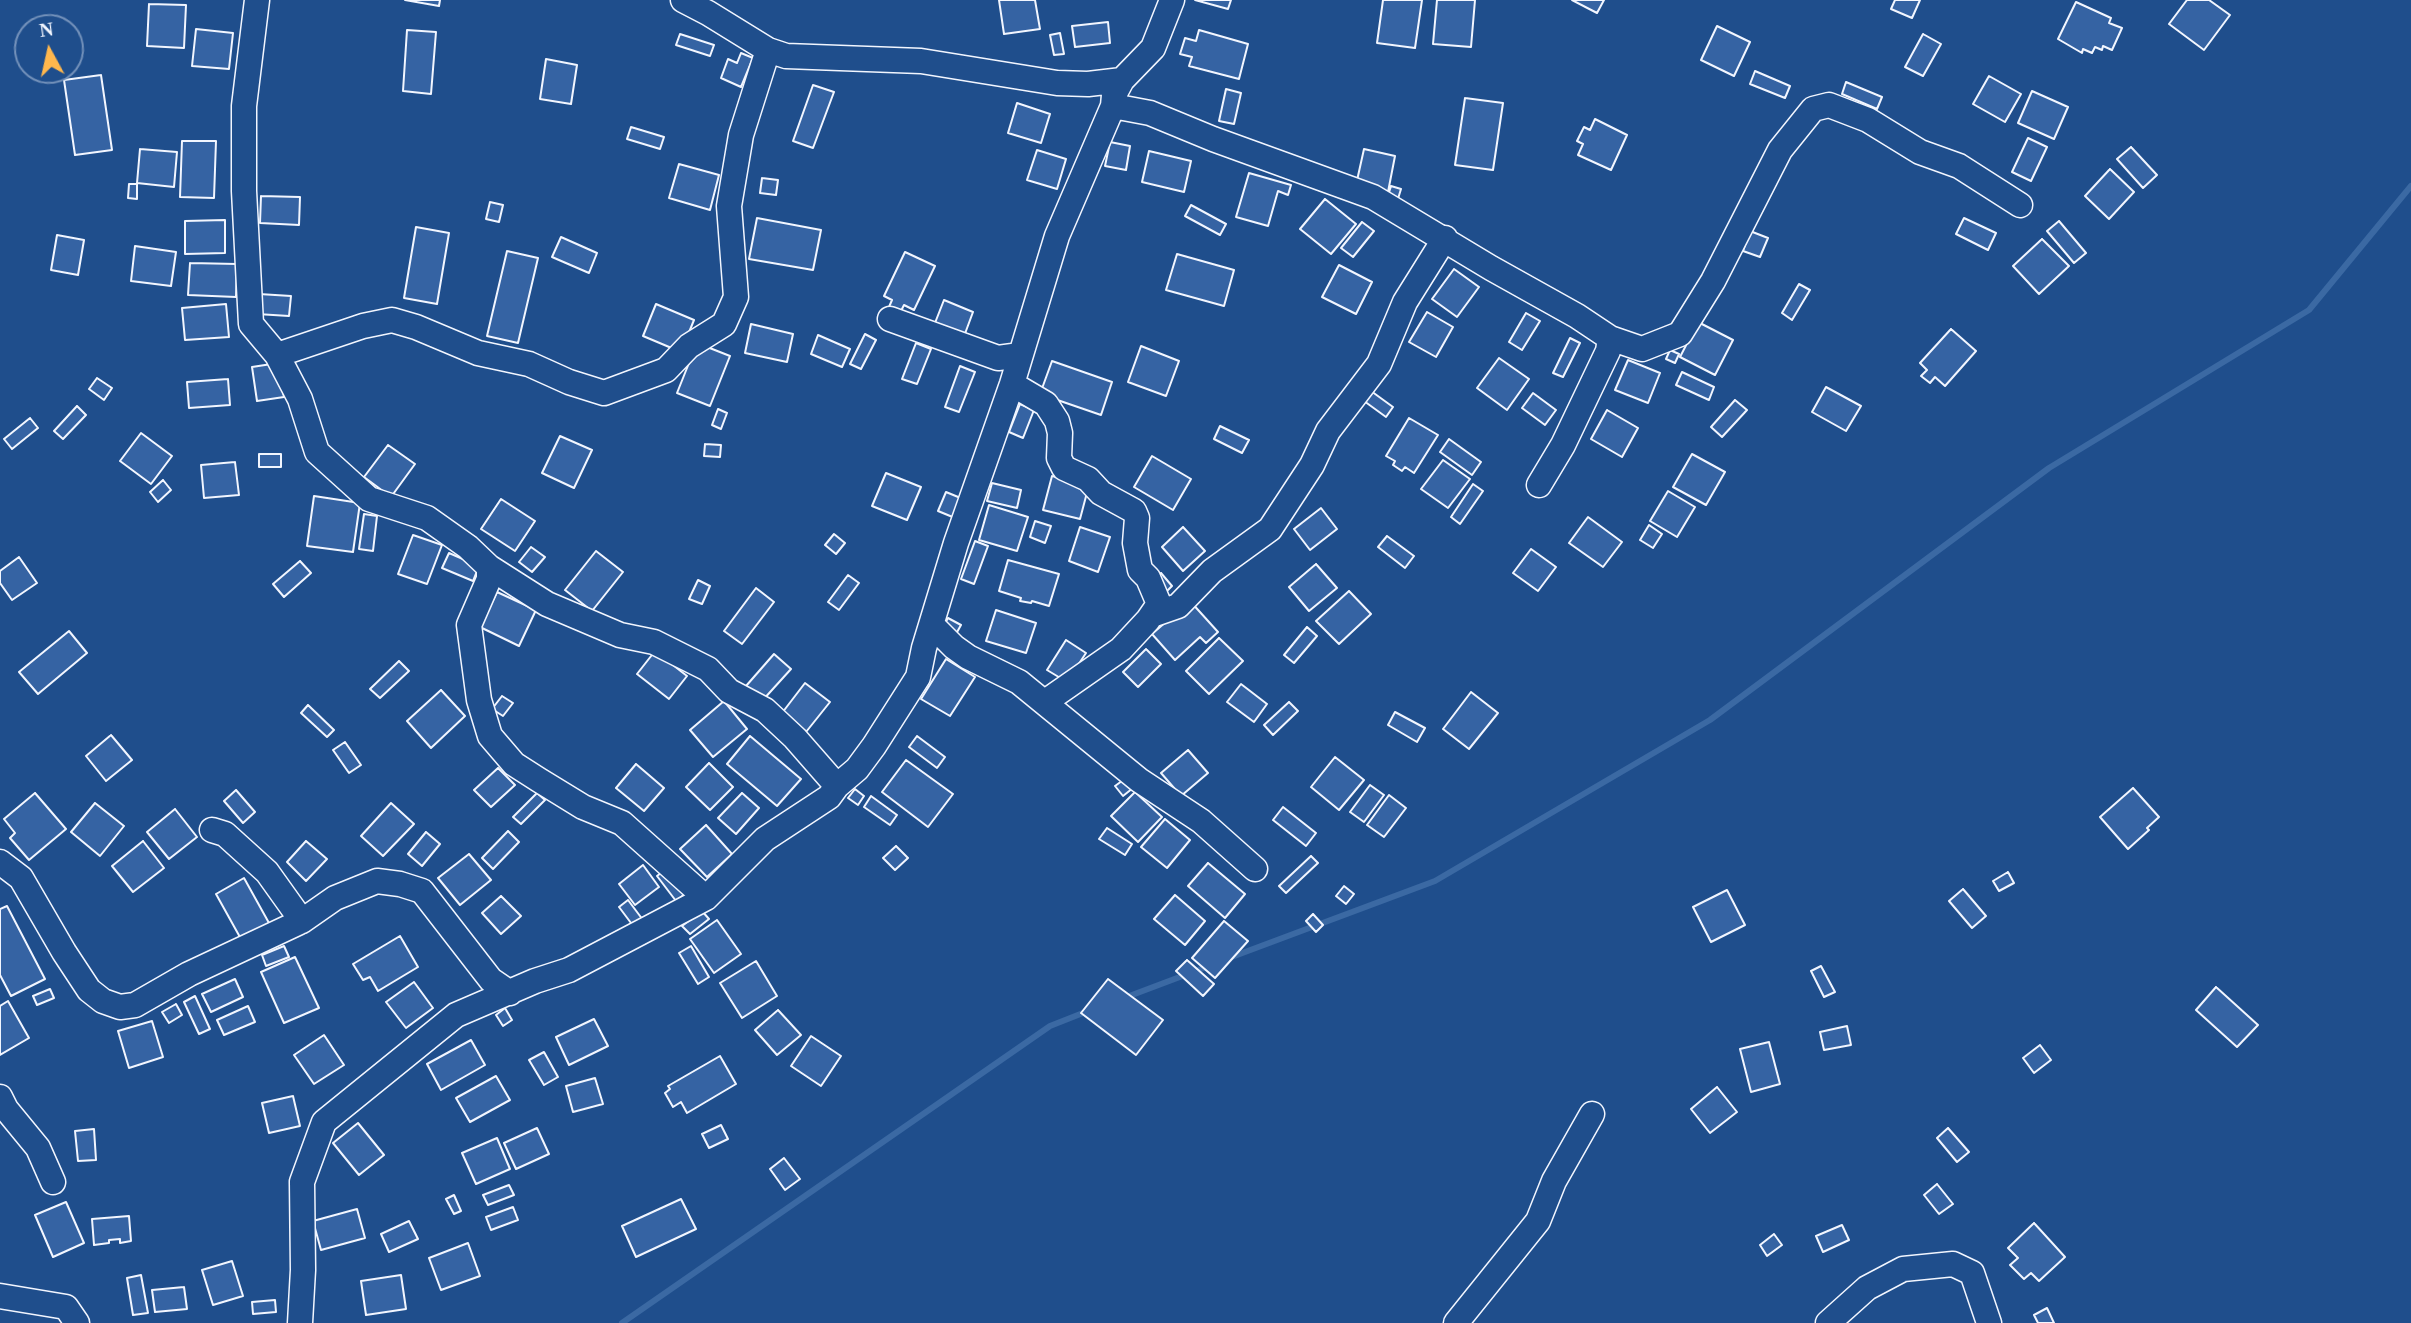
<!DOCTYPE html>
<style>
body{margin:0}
#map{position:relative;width:2411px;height:1323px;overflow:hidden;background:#1f4e8c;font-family:Georgia,serif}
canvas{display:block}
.north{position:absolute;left:14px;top:14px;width:70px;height:70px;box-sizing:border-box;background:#1f4e8c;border:2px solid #7391ba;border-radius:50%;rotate:352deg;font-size:19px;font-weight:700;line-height:28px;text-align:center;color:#f2f6ff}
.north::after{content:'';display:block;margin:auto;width:24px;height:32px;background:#ffb74d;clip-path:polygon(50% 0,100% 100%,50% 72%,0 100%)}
</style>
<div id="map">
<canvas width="2411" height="1323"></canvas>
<div class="north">N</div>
</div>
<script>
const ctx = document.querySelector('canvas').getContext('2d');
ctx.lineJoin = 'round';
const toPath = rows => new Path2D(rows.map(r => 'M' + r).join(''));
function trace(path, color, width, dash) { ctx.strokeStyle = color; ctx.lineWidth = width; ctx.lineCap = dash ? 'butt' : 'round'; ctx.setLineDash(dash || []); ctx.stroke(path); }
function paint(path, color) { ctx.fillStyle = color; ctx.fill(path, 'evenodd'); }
const stream = toPath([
 [1229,958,1435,881,1710,720,2049,468,2309,310,2411,186],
 [1124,998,1209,966],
 [622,1323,1050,1026,1088,1011]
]);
const building = toPath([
 [405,0,440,0,439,6,405,0],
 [999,0,1035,0,1040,29,1004,34,999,0],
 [1195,0,1231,0,1228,9,1195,0],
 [1383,0,1422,0,1415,48,1377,43,1383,0],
 [1437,0,1475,0,1471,47,1433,44,1437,0],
 [1572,0,1604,0,1597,13,1572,0],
 [1895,0,1920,0,1912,18,1891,9,1895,0],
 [2187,0,2209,0,2230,15,2204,50,2169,24,2187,0],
 [2076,2,2111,18,2109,23,2122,28,2112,50,2103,46,2102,50,2095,47,2092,53,2083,49,2082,53,2058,39,2076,2],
 [149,4,186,5,184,48,147,46,149,4],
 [1108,22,1110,43,1075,47,1072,26,1108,22],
 [1717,26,1750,42,1734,76,1701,60,1717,26],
 [196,29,233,33,229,69,192,66,196,29],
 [407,30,436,32,431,94,403,91,407,30],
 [1199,30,1248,44,1239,79,1189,66,1192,57,1180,54,1185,38,1196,41,1199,30],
 [1060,33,1064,54,1054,55,1050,35,1060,33],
 [680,34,714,45,710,56,676,45,680,34],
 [1923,34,1941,44,1923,76,1905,67,1923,34],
 [741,53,753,58,741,87,721,78,728,59,737,63,741,53],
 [546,59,577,65,571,104,540,99,546,59],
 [1755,71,1790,86,1785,98,1750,84,1755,71],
 [101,75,112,150,75,155,64,80,101,75],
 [1989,76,2021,94,2005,122,1973,104,1989,76],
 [1846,82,1882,97,1877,109,1842,94,1846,82],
 [813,85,834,92,813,148,793,141,813,85],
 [1226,89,1241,93,1234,124,1219,121,1226,89],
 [2032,91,2068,107,2054,139,2018,123,2032,91],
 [1465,98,1503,103,1493,170,1455,165,1465,98],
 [1017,103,1050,114,1041,143,1008,133,1017,103],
 [1595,119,1627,135,1611,170,1578,155,1583,144,1577,141,1584,127,1590,130,1595,119],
 [631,127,664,137,660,149,627,139,631,127],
 [2028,138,2047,147,2031,181,2012,172,2028,138],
 [182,141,216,141,214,198,180,197,182,141],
 [1110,142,1130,146,1126,170,1105,166,1110,142],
 [2131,147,2157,175,2143,188,2117,159,2131,147],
 [140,149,177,152,174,187,137,183,140,149],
 [1364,149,1395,156,1388,192,1356,185,1364,149],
 [1037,150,1066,159,1057,189,1027,180,1037,150],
 [1149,151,1191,161,1184,192,1142,182,1149,151],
 [679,164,719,175,710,210,669,198,679,164],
 [2110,169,2134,192,2109,219,2085,196,2110,169],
 [1249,173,1291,185,1288,195,1278,191,1268,226,1236,217,1249,173],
 [762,178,778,180,776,195,760,193,762,178],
 [129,184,137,184,137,199,128,198,129,184],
 [1391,186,1401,189,1397,202,1387,199,1391,186],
 [261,196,300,197,299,225,260,223,261,196],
 [1325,199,1356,224,1331,254,1300,229,1325,199],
 [490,202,503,205,499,222,486,219,490,202],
 [1191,205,1226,224,1220,235,1185,216,1191,205],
 [757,218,821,230,813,270,749,259,757,218],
 [1964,218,1996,233,1988,250,1956,234,1964,218],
 [225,220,225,253,185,254,185,221,225,220],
 [2059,221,2086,253,2074,263,2047,231,2059,221],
 [1362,222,1374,231,1353,257,1341,248,1362,222],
 [416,227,449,233,437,304,404,298,416,227],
 [1750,231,1768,238,1760,257,1743,251,1750,231],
 [57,235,84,240,78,275,51,270,57,235],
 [561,237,597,253,589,273,552,257,561,237],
 [2042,239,2069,266,2039,294,2013,266,2042,239],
 [135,246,176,252,171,286,131,281,135,246],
 [507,251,538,258,518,343,487,336,507,251],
 [905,252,935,266,914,310,904,305,900,313,889,307,892,300,884,296,905,252],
 [1177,254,1234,270,1224,306,1166,290,1177,254],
 [190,263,237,264,236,297,188,295,190,263],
 [1339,265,1372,282,1356,314,1322,297,1339,265],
 [1454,269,1479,287,1457,317,1432,299,1454,269],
 [1799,284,1810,290,1792,320,1782,313,1799,284],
 [259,294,291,296,289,316,257,314,259,294],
 [944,300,973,312,963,339,933,328,944,300],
 [226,304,229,337,185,340,182,308,226,304],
 [656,304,694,320,681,352,643,336,656,304],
 [1427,312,1453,327,1436,357,1409,342,1427,312],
 [1526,313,1540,321,1522,350,1509,342,1526,313],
 [1698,322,1733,340,1715,375,1680,357,1698,322],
 [751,324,793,334,787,362,745,353,751,324],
 [1951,329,1976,351,1945,386,1935,377,1930,383,1921,376,1927,370,1920,363,1951,329],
 [865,334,876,340,861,369,850,364,865,334],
 [818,335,850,349,842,367,811,354,818,335],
 [1570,338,1580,343,1563,377,1553,373,1570,338],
 [697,343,730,356,710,406,677,393,697,343],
 [916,343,931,349,917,384,902,379,916,343],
 [1141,346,1179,361,1166,396,1128,382,1141,346],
 [1670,350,1679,354,1675,363,1666,359,1670,350],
 [1499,358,1529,379,1507,410,1477,388,1499,358],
 [1628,360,1660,373,1648,403,1615,390,1628,360],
 [1052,361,1112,382,1101,415,1040,394,1052,361],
 [278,363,284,397,257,401,252,367,278,363],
 [960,366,975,372,959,412,945,407,960,366],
 [1682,372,1714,387,1709,400,1676,385,1682,372],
 [97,378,112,388,104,400,89,389,97,378],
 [228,379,230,405,189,408,187,382,228,379],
 [1826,387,1861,406,1846,431,1812,412,1826,387],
 [1371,391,1393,407,1386,417,1364,401,1371,391],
 [1533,393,1556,410,1545,425,1522,408,1533,393],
 [1735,400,1747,410,1722,437,1711,427,1735,400],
 [1020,404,1034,410,1023,438,1009,432,1020,404],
 [77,406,86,415,63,439,54,431,77,406],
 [718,409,727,413,721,429,712,425,718,409],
 [1607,410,1638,428,1622,457,1591,439,1607,410],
 [30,418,38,428,12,449,4,439,30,418],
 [1409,418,1438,435,1414,473,1405,467,1402,471,1393,465,1395,461,1386,456,1409,418],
 [1220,426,1249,440,1242,453,1214,439,1220,426],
 [141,433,172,456,151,484,120,461,141,433],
 [560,436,592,450,574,488,542,473,560,436],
 [1449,439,1481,462,1472,475,1440,452,1449,439],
 [705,444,721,445,720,457,704,456,705,444],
 [388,445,415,464,391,497,364,477,388,445],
 [259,454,281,454,281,467,259,467,259,454],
 [1692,454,1725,472,1706,505,1673,487,1692,454],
 [1152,456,1191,479,1173,510,1134,487,1152,456],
 [1443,460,1470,479,1448,508,1421,489,1443,460],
 [235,462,239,495,204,498,201,465,235,462],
 [886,473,921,487,907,520,872,506,886,473],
 [1052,476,1089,485,1080,519,1043,510,1052,476],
 [163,480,171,490,158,502,150,492,163,480],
 [992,483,1021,490,1017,508,987,501,992,483],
 [1473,484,1483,491,1460,524,1451,517,1473,484],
 [1668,491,1695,507,1677,537,1650,521,1668,491],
 [946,492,963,499,955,518,938,511,946,492],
 [314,496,360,503,353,552,307,546,314,496],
 [501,499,535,521,515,551,481,529,501,499],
 [989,505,1028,517,1017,551,979,540,989,505],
 [1321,508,1337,529,1310,550,1294,529,1321,508],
 [364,514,377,516,373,551,359,549,364,514],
 [1588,517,1622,542,1603,567,1569,543,1588,517],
 [1035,521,1051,526,1045,543,1030,537,1035,521],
 [1649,525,1662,534,1653,548,1640,540,1649,525],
 [1080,527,1110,537,1098,572,1069,561,1080,527],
 [1183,527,1205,551,1183,571,1162,547,1183,527],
 [834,534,845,543,836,554,825,545,834,534],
 [413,535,442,545,427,584,398,574,413,535],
 [1387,536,1414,556,1405,568,1378,547,1387,536],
 [975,541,988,546,974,584,961,579,975,541],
 [531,547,545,557,532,572,519,562,531,547],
 [1531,549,1556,567,1538,591,1513,573,1531,549],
 [596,551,623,572,592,611,565,590,596,551],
 [449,553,479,566,473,581,442,568,449,553],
 [19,557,37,583,12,600,0,583,0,571,19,557],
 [1008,560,1059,574,1049,606,1032,601,1031,603,1020,601,1021,598,999,591,1008,560],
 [300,561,311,573,284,597,273,584,300,561],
 [1316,564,1337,588,1309,611,1289,587,1316,564],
 [1161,573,1172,586,1165,593,1153,580,1161,573],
 [848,575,859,583,839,610,828,602,848,575],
 [698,580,710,586,702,604,689,599,698,580],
 [756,588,774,602,742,644,724,631,756,588],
 [1349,591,1371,614,1339,644,1316,621,1349,591],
 [497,592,536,610,519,646,480,627,497,592],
 [1190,601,1218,632,1206,643,1200,637,1175,660,1152,634,1190,601],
 [996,610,1036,623,1026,653,986,641,996,610],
 [948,618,961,625,956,634,943,627,948,618],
 [1307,627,1317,636,1294,663,1284,655,1307,627],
 [69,631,87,653,38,694,19,672,69,631],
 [1219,638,1243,661,1209,694,1186,671,1219,638],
 [1066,640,1086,653,1067,682,1047,670,1066,640],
 [1146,649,1161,664,1138,687,1123,672,1146,649],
 [655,651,687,676,669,699,637,674,655,651],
 [774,654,791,669,762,701,746,686,774,654],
 [946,659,975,677,950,716,921,699,946,659],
 [399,661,409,671,380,698,370,689,399,661],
 [805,683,830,702,806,732,782,713,805,683],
 [1241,684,1267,704,1254,722,1227,702,1241,684],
 [441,690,465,716,431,748,407,721,441,690],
 [1471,692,1498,713,1469,749,1443,729,1471,692],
 [502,696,513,703,503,716,492,709,502,696],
 [724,701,747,729,713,757,690,730,724,701],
 [1289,702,1298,711,1273,735,1264,725,1289,702],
 [308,705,334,730,327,737,301,713,308,705],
 [1395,712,1425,728,1417,742,1388,725,1395,712],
 [111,735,132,760,106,781,86,756,111,735],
 [750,736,801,779,777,806,727,764,750,736],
 [917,736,945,757,937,768,909,747,917,736],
 [345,742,361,765,349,773,333,750,345,742],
 [1188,750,1208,773,1181,796,1161,773,1188,750],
 [1335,757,1364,780,1339,810,1311,787,1335,757],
 [906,760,953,794,928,827,882,792,906,760],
 [709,763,733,787,710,810,686,787,709,763],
 [636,764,664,788,644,811,616,788,636,764],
 [498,768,515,785,491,807,474,790,498,768],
 [1126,778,1133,788,1123,796,1115,786,1126,778],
 [1370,785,1384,795,1364,822,1350,812,1370,785],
 [2133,788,2159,817,2147,828,2149,830,2128,849,2100,817,2133,788],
 [855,789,864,796,858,805,848,798,855,789],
 [236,790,255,812,243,823,224,801,236,790],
 [1135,792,1162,817,1138,842,1111,816,1135,792],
 [35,793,66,829,29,860,10,838,15,833,4,819,35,793],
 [537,793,545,800,521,824,513,817,537,793],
 [742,793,759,808,736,834,718,818,742,793],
 [1389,795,1406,808,1384,837,1367,825,1389,795],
 [871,796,897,815,890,825,864,807,871,796],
 [95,803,124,826,100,856,71,832,95,803],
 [391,803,414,824,383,856,361,836,391,803],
 [1283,807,1316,833,1306,846,1273,820,1283,807],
 [175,809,197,837,169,859,147,832,175,809],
 [1165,819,1190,840,1167,868,1141,847,1165,819],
 [706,825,732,854,707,877,680,849,706,825],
 [1107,828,1132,844,1125,855,1099,839,1107,828],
 [508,831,519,842,493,869,482,858,508,831],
 [426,832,440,844,422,866,408,854,426,832],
 [143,841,164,868,133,892,112,866,143,841],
 [306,841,327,859,306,881,287,862,306,841],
 [896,846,908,858,895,870,883,858,896,846],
 [469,854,491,880,460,905,438,878,469,854],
 [1311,856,1318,863,1286,893,1279,886,1311,856],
 [1208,863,1245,894,1225,918,1188,886,1208,863],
 [643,865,659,887,635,905,619,884,643,865],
 [670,866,691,889,676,901,657,876,670,866],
 [2008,872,2014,883,1999,891,1993,881,2008,872],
 [244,878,269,923,241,939,216,894,244,878],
 [1344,886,1354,894,1346,904,1336,896,1344,886],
 [1963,889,1986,916,1972,928,1949,901,1963,889],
 [1727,890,1745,925,1711,942,1693,907,1727,890],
 [1175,895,1205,921,1185,945,1154,919,1175,895],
 [501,896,521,916,501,934,482,913,501,896],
 [628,900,643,920,634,927,619,907,628,900],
 [7,906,45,979,11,996,0,975,0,909,7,906],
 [702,911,709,919,690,934,682,926,702,911],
 [1313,914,1323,925,1316,932,1306,921,1313,914],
 [717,920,741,954,714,973,690,939,717,920],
 [1224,921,1248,941,1215,978,1192,958,1224,921],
 [400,936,418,967,378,991,370,977,363,980,353,964,400,936],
 [284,946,289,957,266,966,262,955,284,946],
 [691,946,709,977,698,984,679,953,691,946],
 [295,957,319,1008,284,1023,261,972,295,957],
 [1187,960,1214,984,1203,996,1176,971,1187,960],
 [756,961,777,996,742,1018,720,983,756,961],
 [1821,966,1835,992,1824,997,1811,971,1821,966],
 [235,979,243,997,211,1012,202,994,235,979],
 [1108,979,1163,1020,1136,1055,1081,1013,1108,979],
 [414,982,433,1008,406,1028,386,1002,414,982],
 [2216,987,2258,1025,2237,1047,2196,1010,2216,987],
 [50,989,54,998,37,1005,33,996,50,989],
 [195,996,210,1029,199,1034,184,1002,195,996],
 [8,1001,29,1038,0,1055,0,1006,8,1001],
 [176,1004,182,1015,169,1023,162,1012,176,1004],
 [248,1006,255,1022,224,1035,217,1020,248,1006],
 [505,1008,512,1020,503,1026,496,1015,505,1008],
 [778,1010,801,1035,777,1055,755,1030,778,1010],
 [594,1019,608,1046,569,1065,556,1037,594,1019],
 [152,1021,163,1057,129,1068,118,1031,152,1021],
 [1847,1026,1851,1045,1824,1050,1820,1032,1847,1026],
 [324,1035,344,1065,314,1084,294,1055,324,1035],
 [811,1036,841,1056,821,1086,791,1066,811,1036],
 [471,1040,485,1065,441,1090,427,1064,471,1040],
 [1769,1042,1780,1084,1751,1092,1740,1049,1769,1042],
 [2040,1045,2051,1060,2034,1073,2023,1058,2040,1045],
 [544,1052,558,1077,544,1085,529,1060,544,1052],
 [720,1056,736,1084,687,1113,681,1102,673,1107,665,1093,670,1089,668,1086,720,1056],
 [496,1076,510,1100,470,1122,456,1098,496,1076],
 [595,1078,603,1104,573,1112,566,1086,595,1078],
 [1717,1087,1737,1112,1710,1133,1691,1109,1717,1087],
 [293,1096,300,1126,269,1133,262,1103,293,1096],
 [358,1123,384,1155,359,1175,333,1143,358,1123],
 [721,1125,728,1139,709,1148,702,1134,721,1125],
 [537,1128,549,1154,516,1169,504,1143,537,1128],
 [1948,1128,1969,1152,1957,1162,1937,1138,1948,1128],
 [94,1129,96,1160,78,1161,75,1131,94,1129],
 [497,1138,510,1169,476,1184,462,1153,497,1138],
 [784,1158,800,1179,785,1190,770,1169,784,1158],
 [1937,1184,1953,1204,1939,1214,1924,1195,1937,1184],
 [509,1185,514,1195,488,1205,483,1195,509,1185],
 [454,1195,461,1211,454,1214,446,1199,454,1195],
 [681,1199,696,1229,636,1257,622,1226,681,1199],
 [66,1202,84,1243,53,1257,35,1215,66,1202],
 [513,1207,518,1220,491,1230,486,1217,513,1207],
 [357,1209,365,1238,321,1250,313,1221,357,1209],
 [129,1216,131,1241,120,1243,120,1239,109,1240,109,1243,94,1245,92,1219,129,1216],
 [409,1221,418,1239,389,1252,381,1234,409,1221],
 [2034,1223,2065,1257,2039,1281,2031,1273,2024,1279,2010,1265,2018,1258,2008,1248,2034,1223],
 [1842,1225,1849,1240,1823,1252,1816,1236,1842,1225],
 [1774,1234,1782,1245,1767,1256,1760,1245,1774,1234],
 [468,1243,480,1276,441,1290,429,1258,468,1243],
 [232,1261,243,1296,213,1305,202,1270,232,1261],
 [141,1275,148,1313,133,1315,127,1278,141,1275],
 [401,1275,406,1309,366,1315,361,1281,401,1275],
 [184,1287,187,1309,155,1312,152,1290,184,1287],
 [275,1300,276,1312,253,1314,252,1302,275,1300],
 [2047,1308,2054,1323,2038,1323,2034,1315,2047,1308]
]);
const minor = toPath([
 [257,0,244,106,244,191,251,324,277,355,300,399,317,452,369,499,427,518,468,547,489,567,489,579,469,625,479,700,490,736,514,764,539,780,583,807,622,823,706,898],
 [683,0,708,13,768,50,786,56,921,61,1057,83,1088,84,1122,80,1153,48,1172,0],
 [1113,106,1150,113,1213,139,1373,197,1491,268,1577,316,1610,338,1642,349,1680,334,1713,281,1780,150,1813,109,1829,105,1868,120,1920,152,1959,166,2020,205],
 [890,319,998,358,1020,355],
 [277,355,363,326,392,320,416,327,478,353,529,364,569,382,604,393,666,370,689,346,724,324,736,297,729,206,741,135,768,50],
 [1012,384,1046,404,1057,421,1060,433,1059,458,1064,468,1088,479,1101,493,1134,511,1137,518,1135,543,1140,570,1148,578,1159,604,1148,620,1121,649,1045,702],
 [1539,485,1563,445,1608,351,1610,338],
 [489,567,547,604,620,635,654,642,708,669,729,691,765,710,795,738,837,786],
 [1152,615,1178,606,1212,571,1270,529,1312,465,1328,431,1379,364,1405,302,1445,238],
 [933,626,954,647,968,657,1019,682,1139,780,1201,821,1255,869],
 [212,830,225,834,267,872,302,921],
 [0,862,21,878,64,952,89,990,103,1001,120,1007,135,1005,189,974,302,921,335,898,377,881,400,884,422,891,491,980,510,993],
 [0,1097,6,1109,38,1148,53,1182],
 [0,1296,66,1307,77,1323],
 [300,1323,303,1270,302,1182,324,1122,456,1015,535,981,569,970,706,898,765,839,829,797,837,786,857,769,874,746,918,677,924,648,956,543,1012,384,1057,236,1113,106,1114,95,1122,80],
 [1456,1323,1538,1221,1554,1181,1592,1114],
 [1828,1323,1867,1288,1903,1269,1953,1264,1972,1273,1989,1323]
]);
trace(stream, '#3b69a3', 6);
paint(building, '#3563a3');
trace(building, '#f2f6ff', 2);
trace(minor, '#f2f6ff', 27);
trace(minor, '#1f4e8c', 24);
</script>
